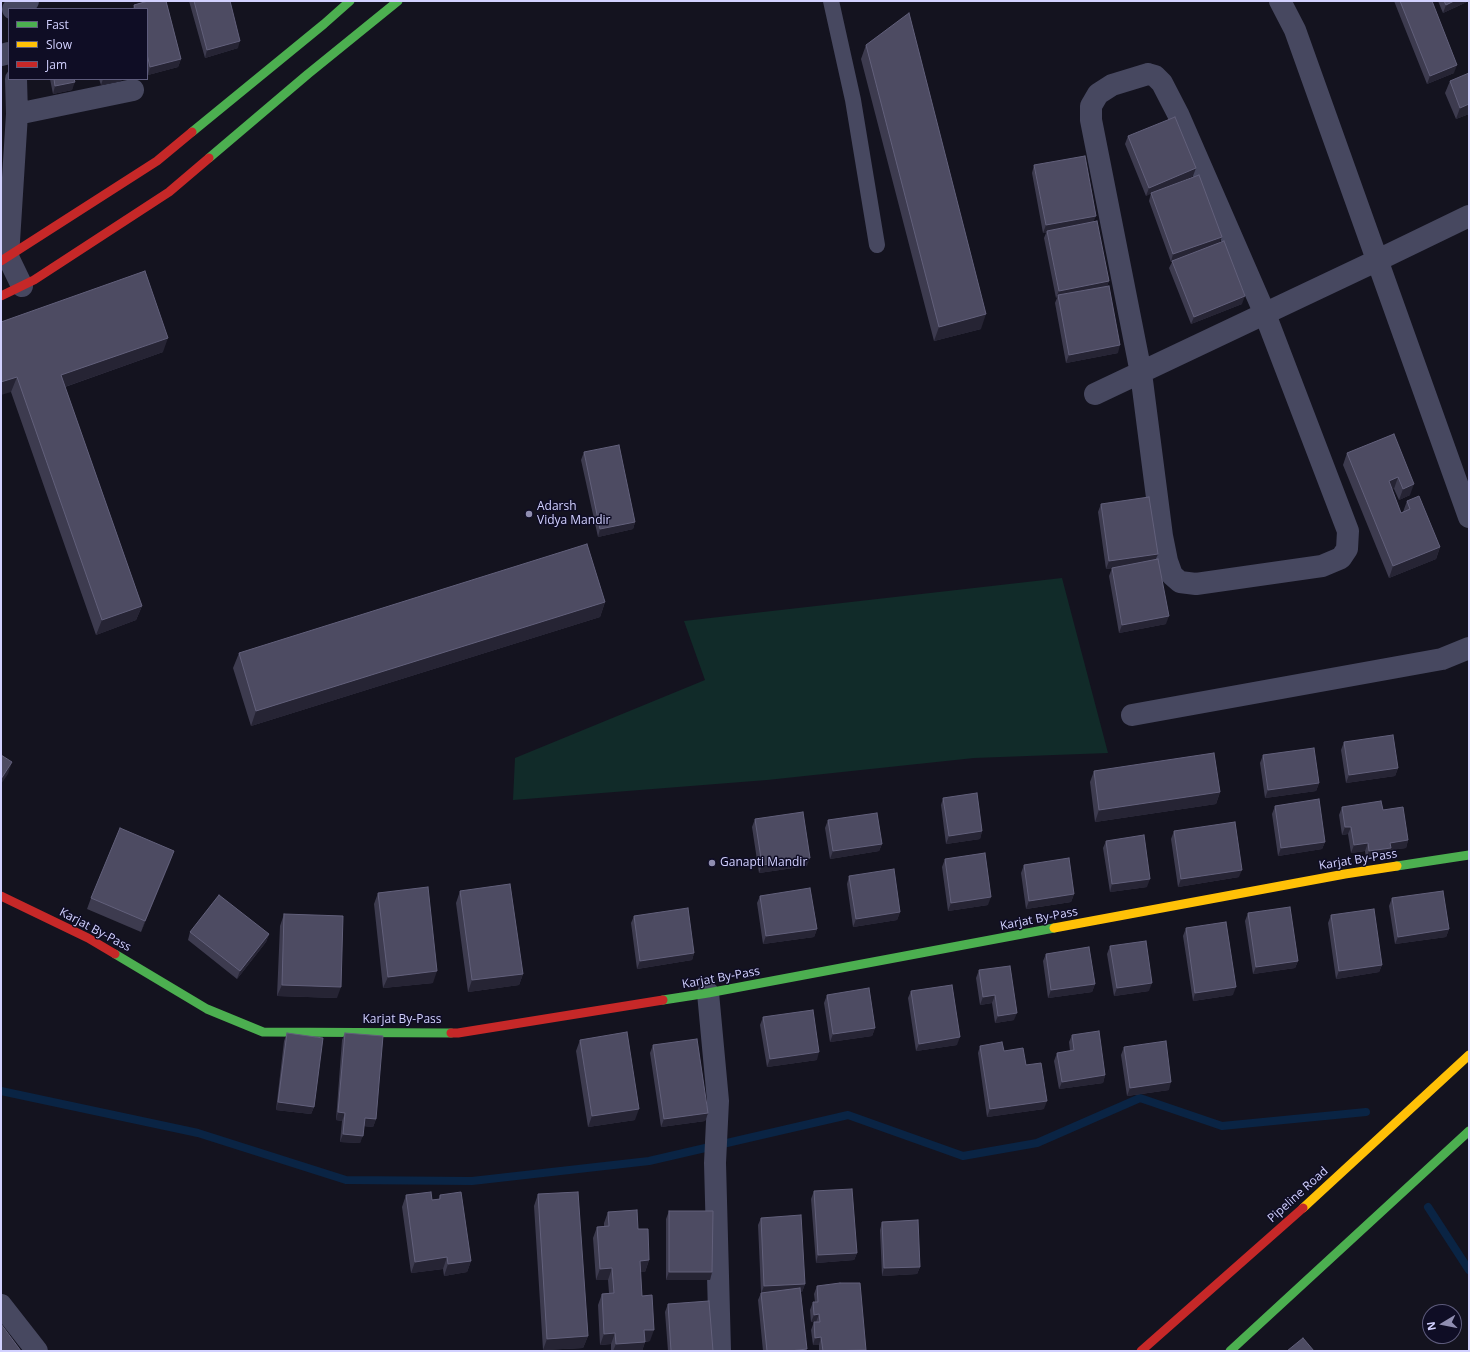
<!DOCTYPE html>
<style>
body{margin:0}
#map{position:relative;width:1470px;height:1352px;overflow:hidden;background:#14131f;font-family:"Open Sans",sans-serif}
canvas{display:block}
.frame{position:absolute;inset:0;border:2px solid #d2d1ff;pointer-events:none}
.legend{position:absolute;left:8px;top:8px;width:140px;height:72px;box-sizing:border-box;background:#0f0d25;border:1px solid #5d5b7c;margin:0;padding:5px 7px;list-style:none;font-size:12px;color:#d2d1ff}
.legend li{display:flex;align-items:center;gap:8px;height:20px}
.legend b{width:20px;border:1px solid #5d5b7c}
.north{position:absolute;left:1422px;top:1304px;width:40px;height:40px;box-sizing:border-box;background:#0f0d25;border:1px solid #5d5b7c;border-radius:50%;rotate:260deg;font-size:11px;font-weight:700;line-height:16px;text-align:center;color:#d2d1ff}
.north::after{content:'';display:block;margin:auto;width:14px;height:18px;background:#908eb1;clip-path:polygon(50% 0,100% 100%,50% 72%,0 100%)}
</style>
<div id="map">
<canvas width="1470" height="1352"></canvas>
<div class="frame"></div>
<ul class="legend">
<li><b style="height:5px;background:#4caf50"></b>Fast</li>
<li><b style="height:5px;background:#ffc107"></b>Slow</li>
<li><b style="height:5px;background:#c62828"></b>Jam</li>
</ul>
<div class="north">N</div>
</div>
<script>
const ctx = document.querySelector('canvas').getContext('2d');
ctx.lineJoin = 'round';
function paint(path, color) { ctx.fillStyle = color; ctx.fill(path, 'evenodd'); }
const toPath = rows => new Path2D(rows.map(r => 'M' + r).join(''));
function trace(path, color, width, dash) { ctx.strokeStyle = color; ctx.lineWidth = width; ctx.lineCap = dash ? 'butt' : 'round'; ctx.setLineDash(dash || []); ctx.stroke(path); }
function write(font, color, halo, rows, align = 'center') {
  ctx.font = font + ' "Open Sans",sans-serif'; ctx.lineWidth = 3; ctx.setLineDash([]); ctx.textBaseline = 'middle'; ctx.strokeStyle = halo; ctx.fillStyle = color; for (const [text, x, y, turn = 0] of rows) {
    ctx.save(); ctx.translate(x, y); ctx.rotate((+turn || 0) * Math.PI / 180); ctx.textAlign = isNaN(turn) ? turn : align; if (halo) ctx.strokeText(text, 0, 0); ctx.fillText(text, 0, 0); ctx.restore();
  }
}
const green = toPath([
 [1062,578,1108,753,974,758,767,780,513,800,515,758,705,680,684,621]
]);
const stream = toPath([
 [1,1091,198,1133,346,1180,472,1181,649,1161,848,1115,963,1156,1037,1143,1140,1098,1222,1126,1366,1112],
 [1428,1207,1469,1270]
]);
const lane = toPath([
 [831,1,853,100,877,245]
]);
const street = toPath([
 [1280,1,1295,30,1469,517],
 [13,9,17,4,28,1],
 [1,55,9,53],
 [1148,74,1155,76,1162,83,1178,114,1265,314,1348,531,1347,549,1341,558,1322,566,1196,584,1180,582,1172,575,1167,561,1162,536,1141,373,1091,120,1091,106,1098,94,1112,85,1148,74],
 [16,79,17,114,8,257,22,286],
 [17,114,133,90],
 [1095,394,1378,260,1469,216],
 [1132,715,1442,659,1469,648],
 [708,993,718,1101,715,1163,720,1351],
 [1,1305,37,1351]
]);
const fast = toPath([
 [192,132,324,24,350,1],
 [209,158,308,74,398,1],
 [1397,866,1469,855],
 [115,954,207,1009,263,1032,451,1033],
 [663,1000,708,993,1054,928],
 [1230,1351,1469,1131]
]);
const slow = toPath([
 [1054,928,1345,874,1397,866],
 [1303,1208,1469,1055]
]);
const jam = toPath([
 [1,261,157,161,192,132],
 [1,296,34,280,169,192,209,158],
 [1,896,88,938,115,954],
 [451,1033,458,1033,663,1000],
 [1141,1351,1303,1208]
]);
const wall = toPath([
 [148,1,166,1,181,59,178,67,148,75,147,72,147,9,133,9,134,5],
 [189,1,230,1,238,48,205,58],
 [1394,1,1432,1,1454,73,1427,84],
 [1438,1,1469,1,1443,13],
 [866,45,981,329,934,341,861,59],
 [50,79,74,79,72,90,53,94],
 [99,79,122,79,121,81,101,85],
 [1450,81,1469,114,1456,119,1445,93],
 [1128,136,1193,176,1161,189,1219,242,1242,304,1191,324,1169,268,1172,262,1171,262,1149,201,1151,193,1146,196,1125,144],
 [1034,165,1094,221,1109,281,1107,286,1118,353,1066,363,1055,303,1057,298,1056,298,1044,238,1046,233,1043,233,1032,173],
 [1,322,163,352,65,387,142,606,136,620,96,635,11,392],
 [1394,434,1410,495,1399,500,1394,489,1392,489,1401,513,1403,512,1407,501,1440,547,1436,559,1389,578,1343,465,1347,453],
 [584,452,635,522,633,529,598,537,581,460],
 [1101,504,1158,554,1155,560,1166,624,1119,633,1109,576,1112,568,1119,567,1106,569,1098,512],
 [605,602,600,617,251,726,233,668,239,653],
 [1344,742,1398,768,1395,776,1346,783,1341,750],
 [1263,755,1319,783,1316,791,1265,798,1260,763],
 [1094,771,1220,792,1216,804,1095,822,1090,782],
 [943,798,982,831,980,839,946,844,941,805],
 [1275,806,1325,842,1322,849,1278,856,1272,814],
 [1342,807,1383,810,1408,840,1406,848,1390,850,1388,856,1366,859,1365,851,1351,853,1348,834,1342,835,1339,815],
 [755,819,807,866,759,873,752,827],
 [828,820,882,844,879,851,830,859,825,828],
 [1174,831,1239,877,1178,887,1171,839],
 [1106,841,1147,887,1110,892,1103,848],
 [174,851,141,932,87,909,91,898],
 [945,859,988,905,948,911,942,867],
 [1024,865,1074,894,1071,902,1026,909,1021,873],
 [849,876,900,912,897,920,853,927,847,884],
 [460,891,523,974,519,985,468,992,456,903],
 [378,893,433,983,383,988,374,904],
 [760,896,817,929,814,937,763,944,757,903],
 [1392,898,1449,929,1446,937,1395,944,1389,906],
 [1248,913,1298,961,1295,968,1253,974,1245,921],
 [284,914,337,998,277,996,280,926],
 [1331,915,1382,965,1379,972,1336,979,1328,923],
 [634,916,694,953,692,960,637,969,631,923],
 [1186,928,1233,995,1193,1001,1183,936],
 [190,932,269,934,266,942,237,979,188,940],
 [1110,946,1149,991,1114,996,1107,954],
 [1046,954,1095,984,1092,992,1048,998,1043,961],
 [979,970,1014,1020,995,1023,992,1003,980,1005,976,978],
 [911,991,957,1045,916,1051,908,998],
 [827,995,875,1028,872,1036,830,1042,824,1003],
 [763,1017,817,1060,767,1067,760,1025],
 [287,1033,314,1107,311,1114,276,1110,284,1041],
 [345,1033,376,1119,373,1127,364,1126,360,1143,340,1142,342,1121,336,1120,342,1040],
 [1072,1035,1105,1075,1103,1083,1059,1089,1054,1061,1057,1053,1070,1051,1069,1042],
 [580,1040,635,1120,588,1127,576,1051],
 [653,1045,708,1113,705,1121,661,1127,650,1053],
 [980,1046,1004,1051,1026,1065,1044,1109,987,1117,978,1053],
 [1124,1047,1169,1090,1127,1096,1121,1055],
 [814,1191,857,1253,854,1260,816,1263,811,1199],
 [538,1194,588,1336,583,1348,543,1350,534,1206],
 [406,1195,432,1200,439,1199,440,1195,471,1261,467,1272,444,1276,443,1269,411,1273,402,1207],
 [669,1211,712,1272,710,1280,666,1280,666,1219],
 [608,1212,638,1229,649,1260,645,1272,640,1272,642,1296,650,1341,645,1342,642,1351,611,1351,611,1344,600,1345,598,1305,602,1294,609,1293,608,1280,596,1280,593,1238,597,1227,604,1227,604,1223],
 [761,1218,805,1284,802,1292,801,1292,806,1351,763,1351,758,1300,761,1293,761,1292,758,1225],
 [882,1222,920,1267,917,1274,882,1276,880,1230],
 [817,1286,866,1350,866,1351,819,1351,819,1345,813,1345,811,1330,814,1322,816,1322,811,1322,810,1310,813,1302,815,1302,814,1294],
 [668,1304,713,1351,668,1351,665,1312]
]);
const shadedWall = toPath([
 [1454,1,1469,1,1443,13,1446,5],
 [240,41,238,48,205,58,207,50],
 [181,59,178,67,148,75,150,67],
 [1457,65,1454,73,1427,84,1430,76],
 [103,79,122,79,121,81,101,85],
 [75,82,72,90,53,94,55,86],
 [1469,104,1469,114,1456,119,1460,108],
 [1196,168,1193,176,1146,196,1149,188],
 [1096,216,1093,223,1047,231,1046,233,1043,233,1046,225],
 [1222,237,1219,244,1171,262,1173,254],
 [1109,281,1106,289,1058,295,1057,298,1056,298,1059,291],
 [1245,296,1242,304,1191,324,1194,317],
 [986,314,981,329,934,341,939,327],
 [168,338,163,352,56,390,61,375],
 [1120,345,1118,353,1066,363,1069,355],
 [17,377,11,392,1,395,1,382],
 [1398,477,1394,489,1384,493,1389,481],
 [1414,484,1410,495,1399,500,1403,489],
 [635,522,633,529,598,537,600,529],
 [1440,547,1436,559,1389,578,1393,566],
 [1158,554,1155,561,1106,569,1109,561],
 [605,602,600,617,251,726,256,711],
 [142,606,136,620,96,635,102,620],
 [1169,616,1166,624,1119,633,1122,625],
 [12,762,8,774,1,784,1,779],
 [1398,768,1395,776,1346,783,1349,775],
 [1319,783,1316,791,1265,798,1268,790],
 [1220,792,1216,804,1095,822,1099,810],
 [1345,827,1351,827,1348,834,1342,835],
 [982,831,980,839,946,844,949,836],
 [1408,840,1406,848,1390,850,1388,856,1366,859,1369,851,1390,843],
 [1325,842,1322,849,1278,856,1281,848],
 [1368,843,1365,851,1351,853,1354,845],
 [882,844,879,851,830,859,833,851],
 [174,851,170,863,141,932,145,921],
 [810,858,807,866,759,873,762,865],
 [1242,870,1239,877,1178,887,1181,879],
 [1150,879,1147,887,1110,892,1112,884],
 [1074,894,1071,902,1026,909,1029,901],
 [991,897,988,905,948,911,951,903],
 [900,912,897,920,853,927,856,919],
 [817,929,814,937,763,944,766,936],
 [1449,929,1446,937,1395,944,1398,937],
 [269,934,266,942,237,979,240,971],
 [694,953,692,960,637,969,640,961],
 [1298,961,1295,968,1253,974,1256,967],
 [1382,965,1379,972,1336,979,1339,971],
 [437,971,433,983,383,988,388,977],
 [523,974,519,985,468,992,472,980],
 [1152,983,1149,991,1114,996,1117,988],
 [1095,984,1092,992,1048,998,1051,990],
 [282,985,341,987,337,998,277,996],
 [1236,987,1233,995,1193,1001,1195,993],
 [995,995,992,1003,980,1005,983,997],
 [1017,1013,1014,1020,995,1023,998,1016],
 [875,1028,872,1036,830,1042,833,1034],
 [960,1037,957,1045,916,1051,919,1044],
 [819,1052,817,1060,767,1067,770,1059],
 [1105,1075,1103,1083,1059,1089,1062,1082],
 [1171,1082,1169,1090,1127,1096,1130,1088],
 [1047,1101,1044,1109,987,1117,990,1109],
 [278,1102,314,1107,311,1114,276,1110],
 [639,1109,635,1120,588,1127,592,1116],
 [338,1112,345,1113,342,1121,336,1120],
 [708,1113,705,1121,661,1127,664,1119],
 [365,1118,376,1119,373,1127,362,1126],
 [343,1134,363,1136,360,1143,340,1142],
 [857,1253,854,1260,816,1263,818,1255],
 [447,1257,443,1269,411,1273,415,1262],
 [649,1260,645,1272,635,1272,640,1261],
 [471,1261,467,1272,444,1276,448,1264],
 [920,1267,917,1274,882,1276,884,1268],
 [612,1268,608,1280,596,1280,600,1269],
 [669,1272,712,1272,710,1280,666,1280],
 [805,1284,802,1292,761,1294,764,1286],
 [819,1314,816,1322,811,1322,814,1315],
 [644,1330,654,1330,650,1341,640,1342],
 [615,1333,611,1344,600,1345,604,1334],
 [588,1336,583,1348,543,1350,547,1339],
 [821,1337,819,1345,813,1345,815,1338],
 [645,1342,642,1351,613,1351,616,1344],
 [807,1349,806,1351,790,1351]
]);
const building = toPath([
 [148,1,166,1,181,59,150,67,147,54,147,9,135,9,134,5,148,1],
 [194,1,230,1,240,41,207,50,194,1],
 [1400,1,1432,1,1457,65,1430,76,1400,1],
 [1444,1,1454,1,1446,5,1444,1],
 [909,13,986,314,939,327,866,45,909,13],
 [1469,73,1469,104,1460,108,1450,81,1469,73],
 [54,79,74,79,75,82,55,86,54,79],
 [1175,117,1196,168,1149,188,1128,136,1175,117],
 [1085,156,1096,216,1046,225,1034,165,1085,156],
 [1199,175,1222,237,1173,254,1151,193,1199,175],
 [1097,221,1109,281,1059,291,1047,231,1097,221],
 [1224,241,1245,296,1194,317,1172,261,1224,241],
 [145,271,168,338,61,375,142,606,102,620,17,377,1,382,1,322,145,271],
 [1109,286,1120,345,1069,355,1058,295,1109,286],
 [1394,434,1414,484,1403,489,1398,477,1389,481,1401,513,1410,509,1407,501,1419,496,1440,547,1393,566,1347,453,1394,434],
 [619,445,635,522,600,529,584,452,619,445],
 [1149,497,1158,554,1109,561,1101,504,1149,497],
 [587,544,605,602,256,711,239,653,587,544],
 [1158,559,1169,616,1122,625,1112,568,1158,559],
 [1393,735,1398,768,1349,775,1344,742,1393,735],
 [1314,748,1319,783,1268,790,1263,755,1314,748],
 [1214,753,1220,792,1099,810,1094,771,1214,753],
 [1,755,12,762,1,779,1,755],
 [977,793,982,831,949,836,943,798,977,793],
 [1319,799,1325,842,1281,848,1275,806,1319,799],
 [1381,801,1383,810,1403,807,1408,840,1390,843,1391,848,1369,851,1368,843,1354,845,1351,827,1345,827,1342,807,1381,801],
 [803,812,810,858,762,865,755,819,803,812],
 [877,813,882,844,833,851,828,820,877,813],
 [1235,822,1242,870,1181,879,1174,831,1235,822],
 [120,828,174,851,145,921,91,898,120,828],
 [1144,835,1150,879,1112,884,1106,841,1144,835],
 [985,853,991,897,951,903,945,859,985,853],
 [1069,858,1074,894,1029,901,1024,865,1069,858],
 [894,869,900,912,856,919,849,876,894,869],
 [510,884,523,974,472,980,460,891,510,884],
 [428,887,437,971,388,977,378,893,428,887],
 [810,888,817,929,766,936,760,896,810,888],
 [1443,891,1449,929,1398,937,1392,898,1443,891],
 [219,895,269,934,240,971,190,932,219,895],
 [1290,907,1298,961,1256,967,1248,913,1290,907],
 [688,908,694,953,640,961,634,916,688,908],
 [1374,909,1382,965,1339,971,1331,915,1374,909],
 [284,914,343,916,341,987,282,985,284,914],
 [1226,922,1236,987,1195,993,1186,928,1226,922],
 [1146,941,1152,983,1117,988,1110,946,1146,941],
 [1089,947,1095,984,1051,990,1046,954,1089,947],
 [1010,966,1017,1013,998,1016,995,995,983,997,979,970,1010,966],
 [952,985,960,1037,919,1044,911,991,952,985],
 [869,988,875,1028,833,1034,827,995,869,988],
 [813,1010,819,1052,770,1059,763,1017,813,1010],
 [1099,1031,1105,1075,1062,1082,1057,1053,1074,1050,1072,1035,1099,1031],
 [627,1032,639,1109,592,1116,580,1040,627,1032],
 [287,1033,323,1038,314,1107,278,1102,287,1033],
 [345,1033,383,1036,376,1119,365,1118,363,1136,343,1134,345,1113,338,1112,345,1033],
 [697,1039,708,1113,664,1119,653,1045,697,1039],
 [1166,1041,1171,1082,1130,1088,1124,1047,1166,1041],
 [1002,1042,1004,1051,1023,1048,1026,1065,1041,1063,1047,1101,990,1109,980,1046,1002,1042],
 [852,1189,857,1253,818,1255,814,1191,852,1189],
 [431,1192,432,1200,440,1199,440,1195,461,1192,471,1261,448,1264,447,1257,415,1262,406,1195,431,1192],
 [578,1192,588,1336,547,1339,538,1194,578,1192],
 [637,1210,638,1229,648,1229,649,1260,640,1261,642,1296,652,1295,654,1330,644,1330,645,1342,616,1344,615,1333,604,1334,602,1294,614,1293,612,1268,600,1269,597,1227,609,1226,608,1212,637,1210],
 [669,1211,713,1211,712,1272,669,1272,669,1211],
 [801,1215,805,1284,764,1286,761,1218,801,1215],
 [918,1220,920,1267,884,1268,882,1222,918,1220],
 [840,1283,860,1283,866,1350,823,1351,821,1337,815,1338,814,1322,820,1322,819,1314,814,1315,813,1302,818,1302,817,1286,840,1283],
 [800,1288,807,1349,790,1351,767,1351,761,1293,800,1288],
 [709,1301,713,1351,671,1351,668,1304,709,1301],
 [1,1324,21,1351,1,1351,1,1324],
 [1303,1338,1314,1351,1287,1351,1303,1338]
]);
const markers = [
 [529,514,4,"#908eb1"],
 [712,863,4,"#908eb1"]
];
const poiNames = [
 ["Adarsh",537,507],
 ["Vidya Mandir",537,521],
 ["Ganapti Mandir",720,863]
];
const streetNames = [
 ["Karjat By-Pass",1358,860,-9],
 ["Karjat By-Pass",1039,919,-11],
 ["Karjat By-Pass",95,930,28],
 ["Karjat By-Pass",721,978,-10],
 ["Karjat By-Pass",402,1020],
 ["Pipeline Road",1298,1195,-42]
];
paint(green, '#112b29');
trace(stream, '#0a2444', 8);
trace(lane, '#474860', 16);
trace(street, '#474860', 22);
trace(fast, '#4caf50', 9);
trace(slow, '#ffc107', 9);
trace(jam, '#c62828', 9);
paint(wall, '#3d3b4f');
paint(shadedWall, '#262434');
paint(building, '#4d4b62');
trace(building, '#62607b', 1);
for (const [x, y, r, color] of markers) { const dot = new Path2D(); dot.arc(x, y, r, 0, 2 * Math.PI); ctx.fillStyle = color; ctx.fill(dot); trace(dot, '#0f0d25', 1.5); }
write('12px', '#d2d1ff', '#0f0d25', poiNames, 'left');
write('12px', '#d2d1ff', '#0f0d25', streetNames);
</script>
